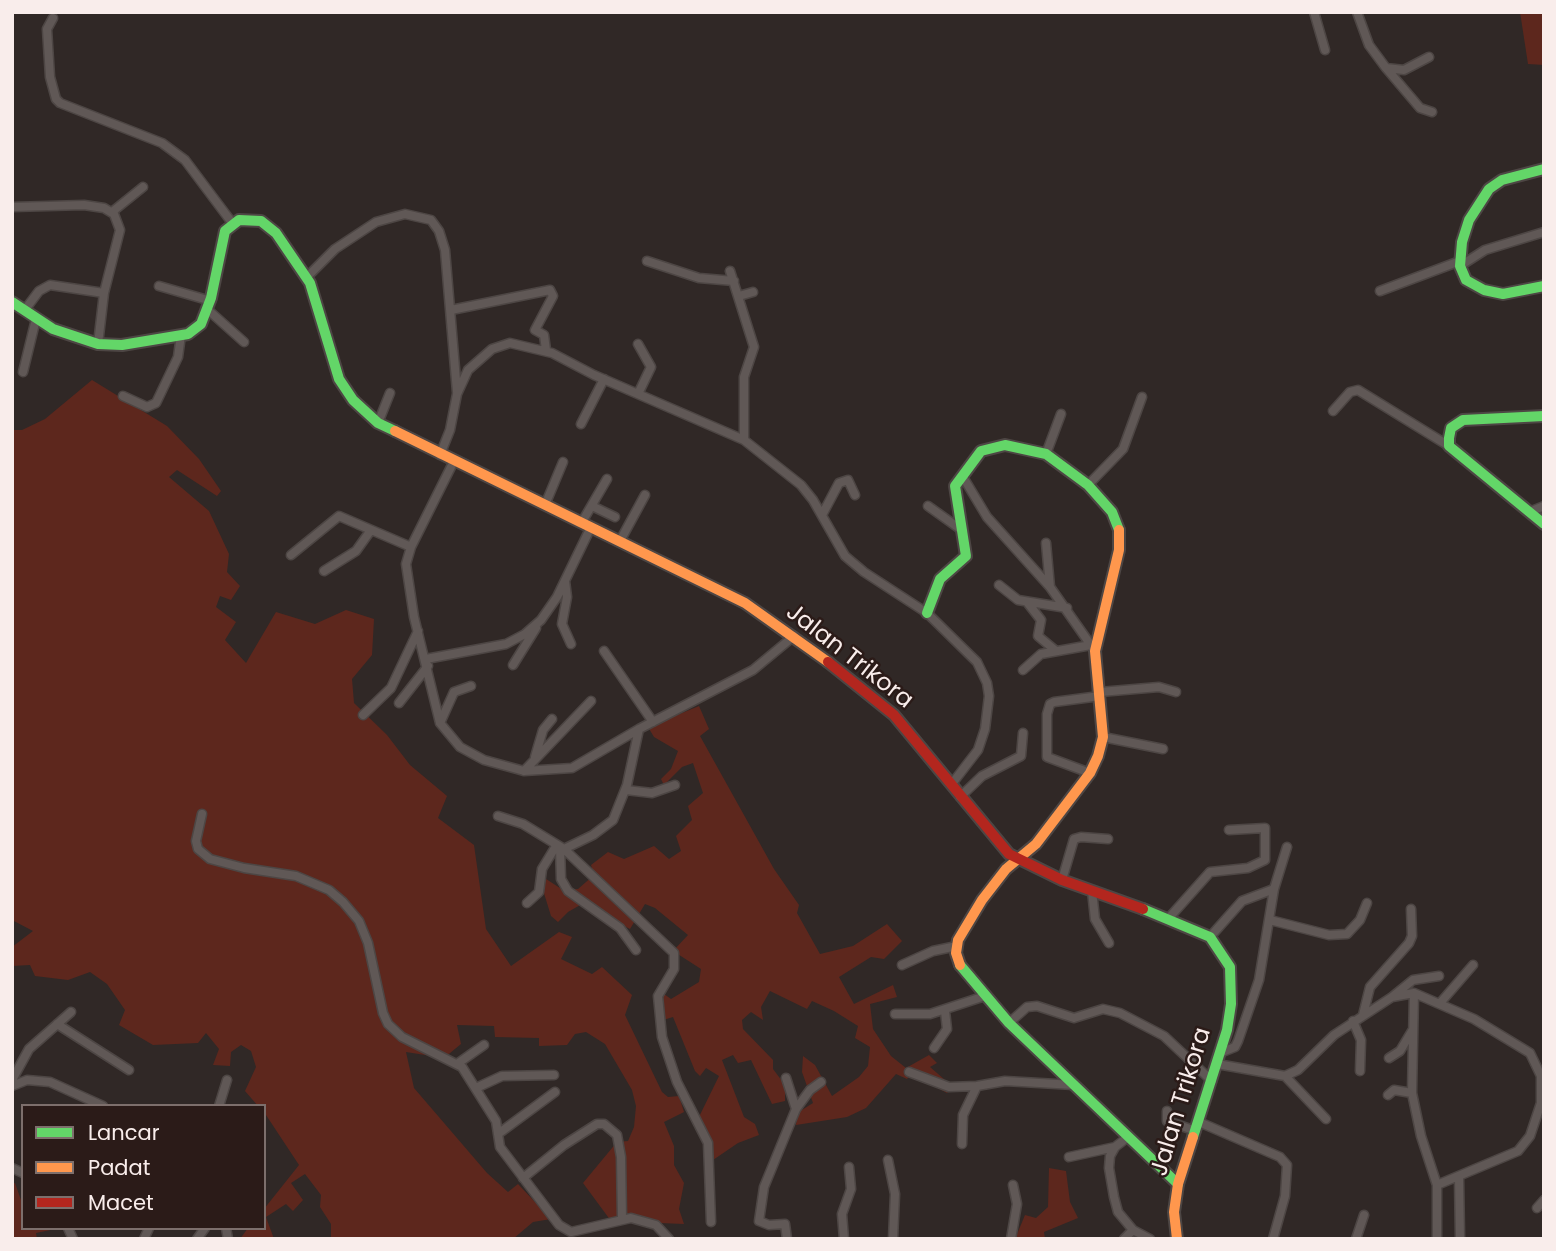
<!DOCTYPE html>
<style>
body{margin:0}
#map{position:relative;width:1556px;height:1251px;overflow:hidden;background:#302826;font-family:Poppins,sans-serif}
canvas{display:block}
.frame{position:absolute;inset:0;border:14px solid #f9edeb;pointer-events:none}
.legend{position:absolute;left:21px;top:1104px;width:245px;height:126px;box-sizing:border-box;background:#2b1b18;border:2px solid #7d6f6c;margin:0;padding:9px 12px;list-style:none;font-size:21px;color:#f9edeb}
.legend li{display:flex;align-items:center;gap:14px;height:35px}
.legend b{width:35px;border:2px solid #7d6f6c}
</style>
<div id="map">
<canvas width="1556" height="1251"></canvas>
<div class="frame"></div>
<ul class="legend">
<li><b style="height:9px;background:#63d668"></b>Lancar</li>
<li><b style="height:9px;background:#ff974d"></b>Padat</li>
<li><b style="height:9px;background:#b3261e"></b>Macet</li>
</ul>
</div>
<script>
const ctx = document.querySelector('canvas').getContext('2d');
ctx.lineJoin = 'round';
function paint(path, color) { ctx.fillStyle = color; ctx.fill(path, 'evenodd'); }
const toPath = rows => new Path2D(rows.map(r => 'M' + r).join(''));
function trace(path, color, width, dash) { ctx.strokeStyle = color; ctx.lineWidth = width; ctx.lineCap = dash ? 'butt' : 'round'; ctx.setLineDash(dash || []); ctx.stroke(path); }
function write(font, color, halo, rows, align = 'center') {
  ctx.font = font + ' Poppins,sans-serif'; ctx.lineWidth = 5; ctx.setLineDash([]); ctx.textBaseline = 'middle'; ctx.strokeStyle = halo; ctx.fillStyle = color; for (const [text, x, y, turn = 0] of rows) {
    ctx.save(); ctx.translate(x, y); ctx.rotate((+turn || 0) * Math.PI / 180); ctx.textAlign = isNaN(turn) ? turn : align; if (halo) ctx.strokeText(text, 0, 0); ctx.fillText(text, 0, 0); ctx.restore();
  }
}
const green = toPath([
 [1520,12,1544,12,1544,65,1528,64],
 [92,380,167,426,199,459,221,491,217,496,177,470,169,477,209,511,229,554,227,572,240,586,231,600,220,596,216,607,236,622,225,640,246,663,276,612,315,624,346,610,374,619,372,655,352,679,354,703,387,735,410,765,447,796,438,818,474,845,486,929,511,966,559,932,572,937,561,959,592,974,602,967,632,995,625,1015,662,1092,668,1097,679,1096,684,1112,664,1122,674,1146,674,1165,684,1183,679,1209,684,1224,611,1221,583,1183,617,1142,628,1141,634,1127,636,1106,632,1090,605,1044,586,1032,575,1034,567,1045,539,1046,539,1038,495,1037,494,1026,457,1025,461,1044,444,1058,406,1052,414,1088,487,1173,508,1192,518,1184,551,1219,533,1222,513,1239,331,1239,331,1224,320,1207,321,1195,305,1174,291,1183,303,1200,293,1211,286,1204,266,1217,274,1239,240,1239,248,1228,264,1228,264,1209,299,1165,264,1112,264,1106,258,1106,245,1091,256,1067,251,1051,241,1045,231,1052,230,1066,213,1065,219,1049,206,1033,198,1043,153,1045,119,1025,125,1010,107,984,90,972,68,980,35,976,30,965,12,966,12,947,33,931,12,920,12,430,22,430,45,419],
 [699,706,709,729,700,736,774,869,799,905,797,913,820,954,853,946,887,924,902,941,884,959,871,957,839,977,854,1004,893,985,897,997,870,1004,873,1029,891,1056,906,1068,929,1055,937,1063,930,1067,952,1086,947,1093,911,1074,907,1079,896,1074,866,1108,847,1117,796,1125,797,1113,813,1103,802,1072,803,1056,815,1065,832,1096,859,1077,868,1066,870,1047,855,1038,858,1026,834,1011,812,1001,807,1009,770,991,761,1007,763,1020,751,1012,742,1020,743,1029,773,1060,773,1069,785,1085,785,1101,772,1104,751,1060,738,1063,733,1055,722,1060,744,1117,755,1124,759,1135,738,1143,713,1160,707,1156,696,1123,719,1076,706,1068,700,1076,695,1071,673,1017,660,1021,654,999,657,989,671,999,699,982,701,969,673,951,688,935,655,908,645,904,630,929,582,904,568,912,558,922,551,916,543,890,543,877,563,890,578,889,594,875,591,865,608,852,624,859,654,846,669,859,681,851,676,836,692,820,688,806,703,793,693,763,682,767,664,785,661,779,671,769,678,751,654,737,648,727],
 [1049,1168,1066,1171,1070,1202,1078,1218,1044,1232,1045,1239,1015,1239,1025,1215,1036,1218,1048,1207],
 [15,1183,21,1200,23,1228,60,1228,36,1233,37,1239,12,1239,12,1184]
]);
const street = toPath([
 [1314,12,1325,50],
 [1357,12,1369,45,1386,68,1404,70,1429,57],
 [53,18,47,29,50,77,56,99,60,103,162,143,185,160,233,224],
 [1386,68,1420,108,1432,112],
 [12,207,84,205,104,208,114,214,120,230,104,293,98,344],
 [112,212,143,187],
 [647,261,699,278,734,281],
 [1460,266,1485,250,1544,232],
 [730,271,754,347,744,377,744,440],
 [307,277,335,249,376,222,405,214,431,220,439,231,445,250,457,392],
 [159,286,211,301],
 [1380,291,1460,261],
 [739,296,753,292],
 [207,309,244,342],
 [451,310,550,290,553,296,535,330,544,335,546,350],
 [24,311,39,291,50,285,104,293],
 [638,344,651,367,638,394],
 [23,372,36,319],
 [123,396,147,407,156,403,178,357,181,335],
 [1333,411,1350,392,1358,390,1449,446],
 [378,423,390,393],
 [581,424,604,379],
 [1046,454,1061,414],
 [440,455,450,430,457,394,468,370,492,349,510,343,552,353,594,375,744,440,801,485,813,500,845,556,864,572,927,613,977,662,987,683,989,696,985,729,978,750,951,785],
 [453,463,411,547,406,564,414,617,440,723,460,747,484,760,524,771,572,768,639,729,753,670,794,636],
 [963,477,987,517,1050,587,1095,651],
 [1088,485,1123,449,1142,397],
 [545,505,563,462],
 [592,506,615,517],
 [928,506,963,531],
 [1529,512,1544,506],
 [822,515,839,483,848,480,855,495],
 [582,522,607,479],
 [620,541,645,495],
 [1046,543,1050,587],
 [291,555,339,516,411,547],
 [324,571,356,551,371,530],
 [565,581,567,597,562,624,571,644],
 [999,585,1018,600,1067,608],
 [1027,602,1041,620,1038,636,1056,651],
 [604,651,653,722],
 [426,659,506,644,525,634,541,620,557,597,591,527],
 [513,665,536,628],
 [1023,670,1041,654,1091,645],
 [1100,692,1159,687,1176,692],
 [399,703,428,666],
 [363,715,391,688,418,631],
 [440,723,454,692,471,686],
 [1103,737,1163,749],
 [535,757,543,730,552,719],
 [524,771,591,701],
 [1090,773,1047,757,1047,714,1050,704,1054,702,1100,696],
 [626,790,652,793,675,785],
 [960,797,982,776,1021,756,1023,733],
 [202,814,196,841,198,849,210,859,244,868,296,876,329,890,343,902,359,921,368,943,383,1013,388,1024,402,1037,462,1067,496,1121,500,1147,559,1225,571,1232,631,1218,656,1225,669,1239],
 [498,816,523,824,564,849,674,953,674,969,658,996,662,1037,677,1082,708,1143,711,1222],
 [560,848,561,879,568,891,620,928,636,950],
 [564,849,593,835,613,820,627,785,639,729],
 [1062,880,1074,839,1081,837,1108,839],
 [1092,891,1095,919,1109,943],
 [527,903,539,892,542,869,556,846],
 [1168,919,1210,872,1248,868,1265,860,1265,828,1229,830],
 [1270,920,1329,935,1347,934,1360,920,1367,903],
 [1210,937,1242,901,1274,889],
 [902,965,933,951,957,946],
 [1414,993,1412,1093,1421,1136,1437,1185,1437,1239],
 [1392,997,1413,980,1439,976],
 [1441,1002,1473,965],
 [895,1014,930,1014,985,996],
 [1363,1015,1370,987,1409,943,1412,936,1411,909],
 [1353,1021,1361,1040,1360,1071],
 [1009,1023,1027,1007,1037,1006,1074,1018,1103,1009,1120,1013,1164,1036,1212,1081],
 [57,1024,129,1070],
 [934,1048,947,1029,945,1011],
 [1220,1053,1235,1047,1238,1041,1259,980,1274,889,1287,847],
 [1389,1058,1400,1051,1412,1031],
 [457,1064,484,1045],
 [1217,1064,1285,1076,1298,1070,1334,1035,1392,997,1414,993,1474,1019,1530,1053,1541,1076,1541,1103,1530,1136,1518,1151,1437,1185],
 [909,1072,949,1087,977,1086],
 [1285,1076,1326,1119],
 [786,1078,796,1109],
 [12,1080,29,1049,71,1012],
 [12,1086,27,1080,50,1082,103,1106],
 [476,1088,502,1076,554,1075],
 [1388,1095,1394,1090,1412,1093],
 [219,1106,227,1080],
 [1167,1111,1167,1121,1196,1131],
 [1199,1122,1280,1157,1287,1165,1285,1196,1273,1239],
 [498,1134,555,1092],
 [1128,1137,1115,1147,1110,1156,1109,1168,1114,1197,1118,1212,1133,1230,1150,1239],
 [962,1144,963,1115,977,1086,1005,1081,1074,1085],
 [1069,1157,1115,1147],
 [888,1160,895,1194,893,1239],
 [12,1168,23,1173],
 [523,1178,564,1145,597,1124,604,1124,617,1135,621,1157,622,1218],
 [1459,1178,1460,1238],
 [1537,1208,1544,1200],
 [68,1228,73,1239],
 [226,1228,228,1239],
 [144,1239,149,1228],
 [197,1239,205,1228],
 [787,1239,785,1224,769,1225,759,1221,764,1187,796,1109,810,1090,821,1082],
 [844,1239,842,1214,851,1189,849,1167],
 [1011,1239,1017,1204,1013,1185],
 [1124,1239,1133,1230],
 [1356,1239,1364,1215]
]);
const fast = toPath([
 [1544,169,1502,180,1489,189,1469,220,1462,242,1460,266,1466,280,1484,290,1503,294,1544,286],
 [12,302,53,329,98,344,122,345,188,334,201,324,211,298,225,231,239,220,261,221,276,233,310,283,339,379,353,400,378,423,395,431],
 [1544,416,1463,420,1451,428,1449,438,1449,446,1544,524],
 [927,613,940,579,966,556,955,486,981,451,1005,445,1046,454,1088,485,1112,512,1119,530],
 [1143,909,1210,937,1230,967,1231,1004,1227,1030,1193,1137],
 [960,965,1009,1023,1178,1184]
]);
const slow = toPath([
 [395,431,745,603,828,662],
 [960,965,956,953,958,940,982,900,1006,869,1036,844,1090,773,1098,756,1103,737,1095,651,1119,550,1119,530],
 [1177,1239,1174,1212,1178,1184,1193,1137]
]);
const jam = toPath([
 [828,662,894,715,1009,854,1062,880,1143,909]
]);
const streetNames = [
 ["Jalan Trikora",849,657,38],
 ["Jalan Trikora",1182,1102,-73]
];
paint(green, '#5d271d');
trace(street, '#4d4644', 11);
trace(fast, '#4d4644', 14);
trace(slow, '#4d4644', 14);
trace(jam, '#4d4644', 14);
trace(street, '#605856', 8);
trace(fast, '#63d668', 10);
trace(slow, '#ff974d', 10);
trace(jam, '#b3261e', 10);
write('24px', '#f9edeb', '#2b1b18', streetNames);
</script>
